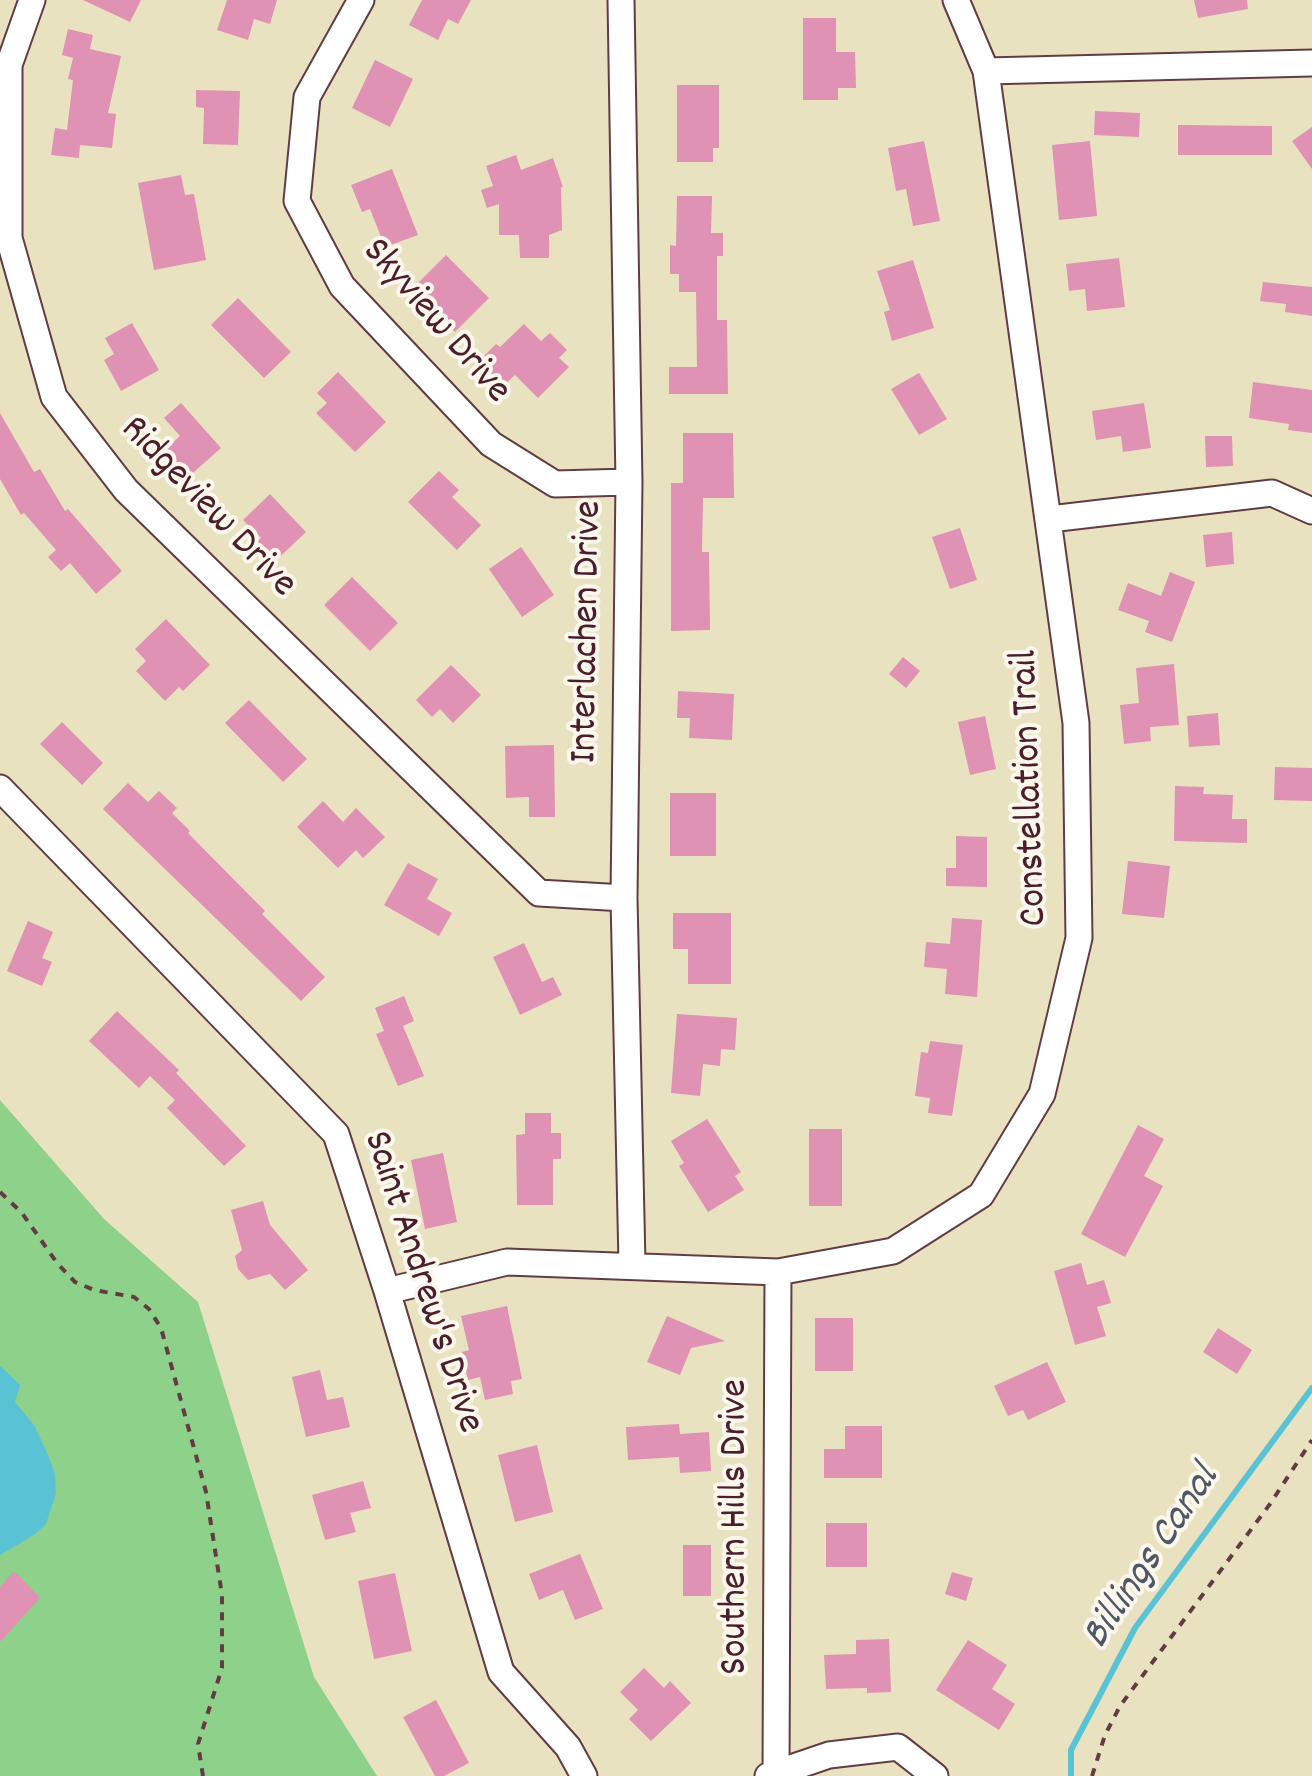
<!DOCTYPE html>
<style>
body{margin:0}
canvas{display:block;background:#e9e2c1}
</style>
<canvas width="1312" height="1776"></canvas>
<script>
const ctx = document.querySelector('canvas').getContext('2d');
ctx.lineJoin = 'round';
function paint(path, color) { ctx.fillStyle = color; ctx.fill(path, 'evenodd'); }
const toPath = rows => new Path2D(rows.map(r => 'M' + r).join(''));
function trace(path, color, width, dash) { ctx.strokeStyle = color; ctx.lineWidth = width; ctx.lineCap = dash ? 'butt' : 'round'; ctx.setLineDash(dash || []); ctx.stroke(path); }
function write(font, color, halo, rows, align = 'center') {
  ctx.font = font + ' Dekko,sans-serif'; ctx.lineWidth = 8; ctx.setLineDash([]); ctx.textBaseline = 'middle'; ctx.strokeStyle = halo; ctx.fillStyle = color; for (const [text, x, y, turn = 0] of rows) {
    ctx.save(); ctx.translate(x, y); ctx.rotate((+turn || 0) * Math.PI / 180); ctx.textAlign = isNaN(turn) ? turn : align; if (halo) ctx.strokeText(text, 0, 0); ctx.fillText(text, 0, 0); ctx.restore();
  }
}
const green = toPath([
 [0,1100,104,1219,198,1302,314,1677,377,1776,0,1776]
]);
const water = toPath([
 [0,1366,20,1385,15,1402,34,1425,46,1450,55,1474,56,1493,46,1524,34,1535,0,1555]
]);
const stream = toPath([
 [1071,1776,1071,1750,1135,1628,1312,1388]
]);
const building = toPath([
 [83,0,141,0,130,22],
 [227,0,277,0,270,24,254,19,248,40,217,30],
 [422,0,471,0,458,24,448,19,438,40,409,25],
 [1194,0,1247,0,1248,9,1198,18],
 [803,18,836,18,836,52,855,52,856,88,838,88,838,100,803,100],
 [68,29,93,35,90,49,121,56,108,113,116,114,112,148,80,145,79,158,51,155,55,128,67,130,73,80,68,79,73,58,62,55],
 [375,60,413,79,390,127,352,108],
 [677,85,719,85,719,148,713,148,713,162,677,162],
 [196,90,240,91,238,145,203,144,204,108,196,107],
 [1095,111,1140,113,1139,137,1094,135],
 [1178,125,1272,126,1272,155,1178,155],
 [1312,127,1312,169,1292,141],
 [924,141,940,221,913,226,906,189,896,191,888,148],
 [1090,141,1097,216,1059,220,1052,145],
 [516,155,521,170,553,158,563,187,561,187,562,230,549,235,549,258,520,258,519,235,499,235,499,204,487,208,481,190,493,186,486,166],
 [392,169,418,235,385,247,370,209,362,212,351,185],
 [181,175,185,195,194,194,206,260,154,270,138,183],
 [677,196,712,196,711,233,723,233,723,256,717,256,717,320,727,320,728,394,669,394,669,367,697,367,696,292,679,292,679,274,670,274,670,245,676,246],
 [446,255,489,298,455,332,412,289],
 [1119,258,1125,307,1087,311,1085,289,1069,291,1066,264],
 [913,260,934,328,892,341,884,312,890,310,877,271],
 [1263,282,1312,287,1312,316,1285,312,1286,304,1260,301],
 [238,298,291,352,264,378,211,325],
 [132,323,159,370,121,391,104,360,114,354,105,338],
 [524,324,541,341,550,333,567,350,559,358,569,367,538,398,515,375,503,386,479,361,496,344,500,347],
 [338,372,386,422,355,452,316,413,327,403,317,393],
 [919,373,947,419,919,435,891,389],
 [1253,382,1312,390,1312,433,1288,430,1289,424,1249,418],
 [181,403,221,448,185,480,162,453,180,436,164,418],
 [1144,403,1151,448,1123,452,1121,436,1096,440,1092,411],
 [0,413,34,472,40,469,65,511,68,509,122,571,96,594,70,563,61,571,48,557,56,550,24,513,21,515,0,479],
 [683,433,733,433,734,498,703,498,702,552,709,552,710,630,671,631,671,483,683,483],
 [1205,436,1232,436,1233,466,1206,467],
 [439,471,459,490,452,497,481,525,457,550,408,502],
 [270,494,306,532,270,566,251,547,261,538,243,520],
 [960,528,977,580,950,589,932,537],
 [1232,532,1234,564,1206,567,1203,535],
 [521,547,554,595,522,617,489,569],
 [1170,572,1195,582,1172,642,1145,632,1149,621,1118,610,1128,583,1161,596],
 [352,577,398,623,370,651,324,605],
 [166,619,210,665,183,691,179,687,165,701,136,671,146,661,135,649],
 [903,657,920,671,906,688,889,674],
 [1174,664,1179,725,1150,727,1151,741,1124,744,1120,705,1139,703,1136,668],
 [451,665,481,695,453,723,440,709,432,717,416,700],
 [678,691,734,694,732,740,689,738,690,718,677,718],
 [249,700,307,759,283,782,225,723],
 [1218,713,1220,745,1189,747,1187,716],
 [985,716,996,769,970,775,958,722],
 [62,722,103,763,82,785,40,744],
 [554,745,555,817,529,817,529,797,506,798,505,746],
 [1275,767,1312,768,1312,801,1274,800],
 [128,783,148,802,159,791,177,808,172,813,190,831,188,833,265,911,262,914,325,977,301,1001,103,809],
 [1175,786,1204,787,1203,794,1233,795,1232,819,1247,819,1247,843,1174,841],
 [670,793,716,793,716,856,670,856],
 [323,801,343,822,356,808,385,837,363,858,356,850,338,868,297,827],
 [956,836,987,837,987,887,946,886,946,868,956,868],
 [1128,861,1170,866,1164,918,1122,914],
 [408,863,438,879,427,899,452,913,439,936,384,905],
 [673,913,731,913,731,984,688,984,688,949,673,949],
 [952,918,982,920,977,997,945,994,947,969,924,967,926,942,950,944],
 [28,921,53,932,42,958,52,962,42,986,7,971],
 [524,943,542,982,553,977,562,995,520,1015,493,957],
 [404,996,414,1021,403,1026,424,1076,398,1086,376,1034,384,1031,375,1008],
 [117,1011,179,1070,176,1073,246,1146,224,1166,167,1108,175,1100,150,1076,139,1088,89,1041],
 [677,1014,737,1018,735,1050,721,1049,720,1066,703,1064,700,1096,671,1093],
 [930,1041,963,1045,952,1116,928,1113,930,1098,915,1096,921,1052,928,1053],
 [525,1113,551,1113,551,1133,561,1133,561,1159,553,1159,553,1205,517,1205,516,1135,525,1134],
 [707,1119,741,1172,735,1176,744,1190,708,1212,679,1166,684,1163,671,1141],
 [1138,1125,1164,1139,1144,1176,1163,1186,1125,1257,1081,1234],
 [809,1129,842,1129,842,1206,809,1206],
 [443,1153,457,1222,425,1229,411,1160],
 [263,1201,270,1225,308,1270,285,1290,270,1274,248,1280,238,1269,235,1256,242,1250,231,1210],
 [1081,1263,1087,1285,1104,1280,1111,1303,1097,1307,1106,1336,1075,1345,1054,1271],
 [507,1306,522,1379,511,1381,513,1394,485,1400,480,1377,468,1380,462,1352,469,1350,461,1316],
 [667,1316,725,1341,691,1348,680,1375,647,1362],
 [815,1318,853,1318,853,1371,815,1371],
 [1218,1328,1252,1350,1237,1374,1203,1352],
 [1047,1362,1066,1402,1028,1420,1023,1410,1008,1416,994,1386],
 [320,1370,327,1400,343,1397,350,1427,306,1437,292,1377],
 [679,1424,680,1434,709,1432,711,1471,680,1473,679,1457,628,1460,626,1427],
 [845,1426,882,1426,882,1478,824,1478,824,1449,845,1449],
 [537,1445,553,1512,515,1522,498,1455],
 [363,1481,371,1508,350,1513,356,1532,325,1540,312,1495],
 [826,1523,867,1523,867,1567,826,1567],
 [683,1545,711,1545,711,1596,683,1596],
 [580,1554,603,1609,575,1620,563,1590,539,1600,529,1574],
 [14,1571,40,1598,0,1642,0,1587],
 [952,1572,973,1578,966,1601,945,1594],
 [395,1573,412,1651,374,1659,358,1581],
 [889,1639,891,1692,867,1693,867,1688,826,1689,824,1655,856,1654,856,1640],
 [968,1640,1007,1665,992,1689,1015,1704,999,1730,936,1690],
 [644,1668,664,1688,670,1681,691,1703,651,1741,629,1719,638,1710,620,1692],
 [436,1700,469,1763,444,1776,435,1776,403,1717]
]);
const path = toPath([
 [0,1192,22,1213,57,1263,75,1282,94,1290,134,1297,149,1309,161,1328,206,1492,222,1595,222,1668,198,1744,203,1776],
 [1092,1776,1105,1735,1120,1706,1270,1504,1312,1440]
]);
const street = toPath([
 [32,0,9,65,9,238,54,397,126,490,539,893,624,898],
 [361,0,307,97,297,201,342,286,491,444,555,484,629,482],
 [621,0,629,482,624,898,632,1264],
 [986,71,1312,63],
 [1050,519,1272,493,1312,511],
 [0,788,336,1134,387,1291,501,1672,568,1747,584,1776],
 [387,1291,507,1262,778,1272,893,1251,981,1195,1042,1094,1079,938,1076,723,986,71,956,0],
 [776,1773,829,1755,898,1747,935,1776],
 [768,1776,776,1773,778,1272]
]);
const streetNames = [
 ["Skyview Drive",434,323,49],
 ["Ridgeview Drive",206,509,46],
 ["Interlachen Drive",590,632,-89],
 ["Constellation Trail",1033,788,-92],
 ["Saint Andrew's Drive",420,1283,72],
 ["Southern Hills Drive",739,1527,-90]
];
const waterNames = [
 ["Billings Canal",1154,1559,-56]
];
paint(green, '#8ed18a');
paint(water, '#59c3d5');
trace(stream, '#59c3d5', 6);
paint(building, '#df92b3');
trace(street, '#623c42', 29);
trace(path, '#623c42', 4, [8, 8]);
trace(street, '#fff', 25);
write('40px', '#4a1f2b', '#fbf7ec', streetNames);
write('italic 42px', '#4f5866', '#fbf7ec', waterNames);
</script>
